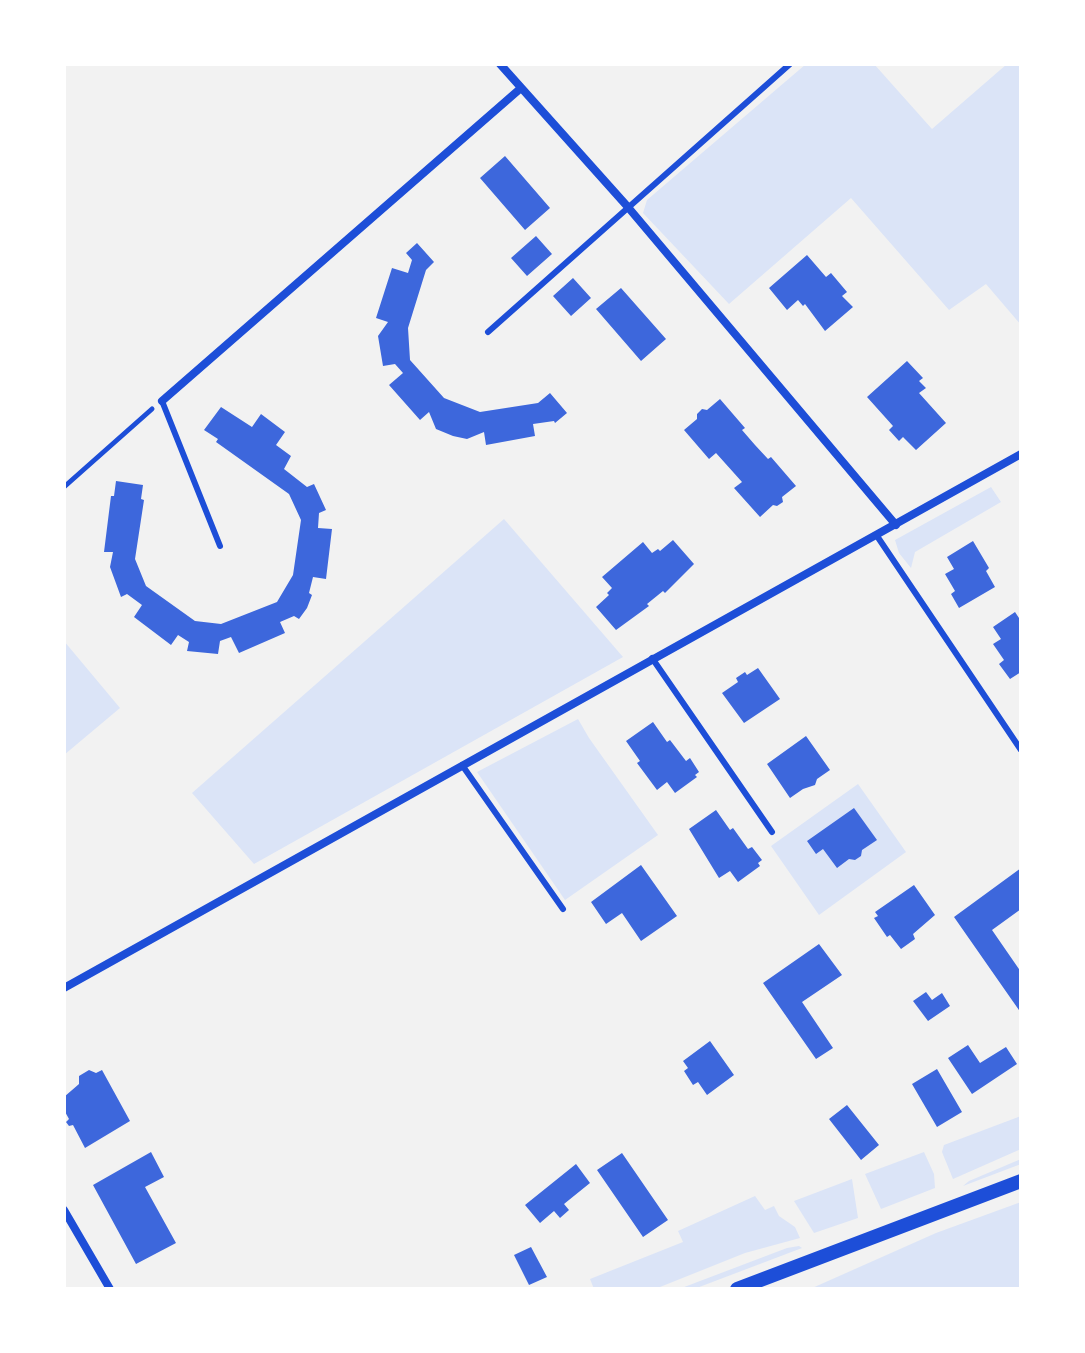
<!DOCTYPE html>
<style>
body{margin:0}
#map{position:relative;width:1085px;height:1353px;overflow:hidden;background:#f2f2f2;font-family:"Asap Condensed",sans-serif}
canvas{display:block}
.frame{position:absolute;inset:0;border:66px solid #fff;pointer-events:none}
</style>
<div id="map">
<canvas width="1085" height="1353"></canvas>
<div class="frame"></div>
</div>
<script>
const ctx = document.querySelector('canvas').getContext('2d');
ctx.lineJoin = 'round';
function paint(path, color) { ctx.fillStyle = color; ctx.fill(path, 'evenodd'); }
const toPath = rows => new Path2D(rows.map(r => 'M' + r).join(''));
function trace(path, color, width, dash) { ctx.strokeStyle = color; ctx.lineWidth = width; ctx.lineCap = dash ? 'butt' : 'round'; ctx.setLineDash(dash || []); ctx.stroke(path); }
const green = toPath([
 [806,64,874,64,932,129,1007,64,1021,64,1021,325,986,284,949,310,851,198,729,304,643,213,647,200],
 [991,487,1001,502,915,552,911,568,899,553,895,540],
 [504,519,623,657,254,864,192,793],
 [64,641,120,708,64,755],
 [578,719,589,738,658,835,565,900,477,772],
 [858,784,906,852,819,915,771,846],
 [1021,1116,1021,1149,953,1179,942,1152,944,1145],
 [924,1152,934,1174,935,1188,881,1209,865,1174],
 [1021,1159,1021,1164,963,1186,969,1181],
 [852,1179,858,1218,814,1233,794,1201],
 [755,1196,765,1210,774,1206,779,1216,795,1227,800,1238,745,1253,655,1289,594,1289,590,1279,683,1242,678,1231],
 [1021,1202,1021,1289,810,1289,936,1233],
 [799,1246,802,1248,694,1289,679,1289,787,1248]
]);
const building = toPath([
 [505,156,550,208,525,230,480,178],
 [536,236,552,254,527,276,511,258],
 [417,243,434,262,426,270,408,328,410,360,444,398,480,412,538,403,550,393,567,413,555,423,554,421,533,424,535,436,486,445,484,432,467,439,453,436,436,429,429,412,420,420,389,385,403,373,395,364,383,366,378,336,388,322,376,318,392,268,408,273,412,260,406,253],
 [807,255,826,277,831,273,847,292,842,296,853,307,825,331,805,304,803,306,798,300,787,310,769,288],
 [573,278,591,298,571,316,553,296],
 [621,288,666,339,641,361,596,309],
 [907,361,923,378,919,381,926,388,919,393,946,423,916,450,903,437,899,441,889,430,893,426,867,397],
 [720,399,745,428,742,430,755,445,768,459,771,457,796,486,782,497,783,502,777,506,773,505,760,517,734,488,742,482,716,453,709,459,684,430,697,419,697,414,702,409,707,410],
 [221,407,252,427,261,414,285,432,276,445,291,456,284,469,307,487,314,484,326,510,319,513,318,528,332,529,326,579,313,577,309,593,312,595,307,608,299,619,294,616,280,622,285,633,239,653,231,637,220,641,218,654,187,651,189,642,178,635,171,645,134,617,142,605,127,594,121,597,110,567,113,552,104,552,111,496,114,496,116,481,143,485,141,499,144,500,135,559,146,586,195,621,221,624,277,602,293,575,301,520,289,494,216,442,218,439,204,430],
 [673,540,694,564,665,593,663,591,647,604,649,606,616,630,596,607,609,595,607,593,612,588,602,577,643,542,652,553,658,549,660,551],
 [973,541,989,568,986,571,995,587,959,608,951,594,955,591,945,574,954,569,947,557],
 [1015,612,1021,621,1021,672,1010,679,999,664,1004,660,993,644,1001,639,993,627],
 [758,668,780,699,744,723,722,693,738,682,736,678,745,672,747,675],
 [653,722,667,742,670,740,686,761,690,758,699,772,695,775,697,777,675,793,667,782,657,790,637,763,640,761,626,741],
 [806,736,830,770,817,779,815,785,803,789,790,798,767,764],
 [854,808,877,840,862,850,861,856,855,860,849,859,837,868,823,849,816,854,807,841],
 [716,810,730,830,733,828,748,849,752,847,762,860,758,863,760,866,738,882,730,871,719,878,689,829],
 [641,865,677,916,641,941,622,913,606,924,591,902],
 [1021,868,1021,909,992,930,1021,972,1021,1013,954,917],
 [914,885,935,915,913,934,915,939,901,949,890,935,887,937,874,918,878,916,875,912],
 [819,944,842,975,802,1002,833,1048,816,1059,763,983],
 [926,992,932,1000,942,993,950,1006,928,1021,913,1001],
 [710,1041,734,1075,707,1095,698,1082,693,1085,684,1071,688,1068,683,1061],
 [968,1045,980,1063,1006,1047,1017,1064,972,1094,948,1058],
 [937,1069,962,1112,937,1127,912,1084],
 [89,1070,96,1073,102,1070,130,1121,85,1148,73,1125,69,1126,66,1122,69,1119,64,1110,64,1097,79,1084,79,1076],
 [847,1105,879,1145,861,1160,829,1119],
 [151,1152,164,1177,145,1187,176,1243,136,1264,93,1185],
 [622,1153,668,1220,643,1237,597,1170],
 [576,1164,590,1183,564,1204,569,1210,560,1218,554,1211,540,1223,525,1205],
 [531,1247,547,1277,529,1285,514,1255]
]);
const path = toPath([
 [64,487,152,409]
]);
const service = toPath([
 [488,332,790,64],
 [162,401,220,546],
 [877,536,1021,750],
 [652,658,772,832],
 [462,765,563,909]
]);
const minor = toPath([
 [500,64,627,206,896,525],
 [162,401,521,88],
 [64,988,1021,454],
 [64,1210,110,1289]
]);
const tertiary = toPath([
 [737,1289,1021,1181]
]);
paint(green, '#dbe4f7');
paint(building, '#3d67dc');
trace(path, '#1d4ed8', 5);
trace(service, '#1d4ed8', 6);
trace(minor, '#1d4ed8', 8);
trace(tertiary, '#1d4ed8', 14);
</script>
